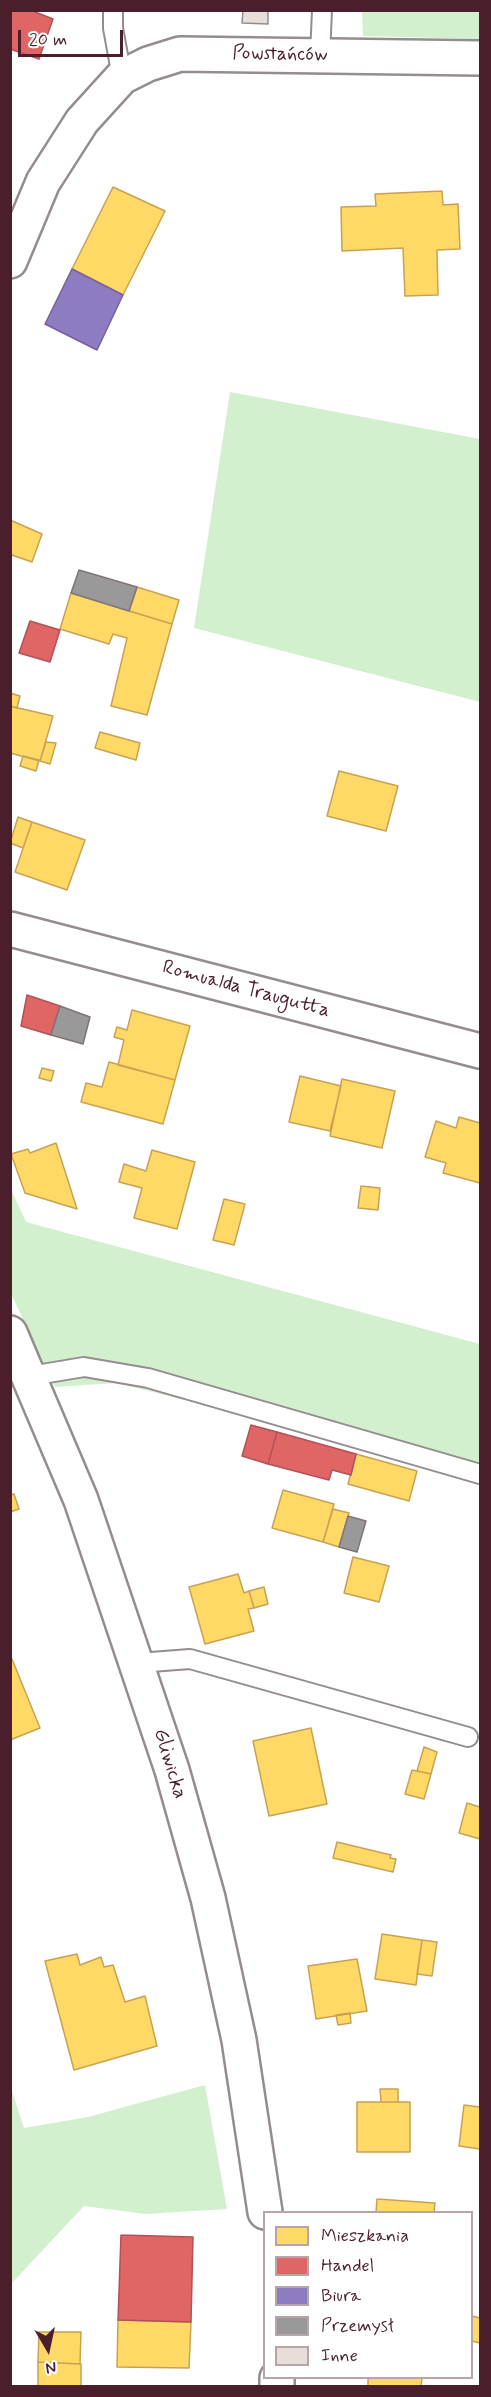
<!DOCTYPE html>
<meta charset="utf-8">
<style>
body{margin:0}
#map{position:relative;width:491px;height:2397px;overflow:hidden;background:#fff;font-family:Mynerve,sans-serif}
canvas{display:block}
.frame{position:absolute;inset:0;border:12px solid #4a1f2b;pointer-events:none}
.legend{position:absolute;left:263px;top:2211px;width:210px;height:168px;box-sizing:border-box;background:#fff;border:2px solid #b7a5aa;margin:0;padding:8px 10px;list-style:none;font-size:18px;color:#4a1f2b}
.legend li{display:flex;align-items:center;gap:12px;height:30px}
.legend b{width:30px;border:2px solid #b7a5aa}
.north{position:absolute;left:18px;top:2319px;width:60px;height:60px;-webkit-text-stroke:4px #fff;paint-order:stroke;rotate:171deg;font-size:16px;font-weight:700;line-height:24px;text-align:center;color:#4a1f2b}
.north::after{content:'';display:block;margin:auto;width:21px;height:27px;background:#4a1f2b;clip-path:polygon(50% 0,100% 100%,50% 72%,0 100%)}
.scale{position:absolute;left:18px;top:30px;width:105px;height:27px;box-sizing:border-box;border:3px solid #4a1f2b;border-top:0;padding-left:8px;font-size:18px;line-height:21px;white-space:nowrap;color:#4a1f2b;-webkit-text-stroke:4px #fff;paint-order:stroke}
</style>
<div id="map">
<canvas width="491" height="2397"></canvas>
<div class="frame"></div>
<ul class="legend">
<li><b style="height:16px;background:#ffd966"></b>Mieszkania</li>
<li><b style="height:16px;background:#e06666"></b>Handel</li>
<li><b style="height:16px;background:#8e7cc3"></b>Biura</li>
<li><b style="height:16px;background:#999"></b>Przemysł</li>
<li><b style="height:16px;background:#e8ded9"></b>Inne</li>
</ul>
<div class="north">N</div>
<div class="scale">20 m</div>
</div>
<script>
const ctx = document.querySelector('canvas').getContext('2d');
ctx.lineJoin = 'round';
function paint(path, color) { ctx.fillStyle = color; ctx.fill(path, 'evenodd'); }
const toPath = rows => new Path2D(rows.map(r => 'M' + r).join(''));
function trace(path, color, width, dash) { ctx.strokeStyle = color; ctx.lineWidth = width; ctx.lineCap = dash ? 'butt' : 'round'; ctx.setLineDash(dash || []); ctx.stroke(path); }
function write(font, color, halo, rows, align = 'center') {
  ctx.font = font + ' Mynerve,sans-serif'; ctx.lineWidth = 6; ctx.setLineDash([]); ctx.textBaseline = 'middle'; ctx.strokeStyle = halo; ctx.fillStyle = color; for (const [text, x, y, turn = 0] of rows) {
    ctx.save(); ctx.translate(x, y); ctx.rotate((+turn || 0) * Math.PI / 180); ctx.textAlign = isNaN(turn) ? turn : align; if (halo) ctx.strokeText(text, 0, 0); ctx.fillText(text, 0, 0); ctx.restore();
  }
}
const green = toPath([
 [271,11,480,11,480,39,363,36,362,11],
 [230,392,480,439,480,702,194,628],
 [10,1187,26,1222,480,1344,480,1475,117,1383,55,1387,11,1294],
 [205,2085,227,2209,145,2214,84,2206,11,2284,11,2088,24,2128,88,2117]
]);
const homes = toPath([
 [113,187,165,211,123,295,72,269,113,187],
 [442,191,443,205,458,204,460,249,437,250,438,295,405,296,403,248,342,251,341,207,376,206,375,194,442,191],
 [10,520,42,534,32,562,12,555,10,561,10,520],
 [137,587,179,600,172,624,129,611,137,587],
 [71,593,172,624,147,715,111,706,127,638,113,634,109,644,60,629,71,593],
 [10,693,20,696,17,708,10,706,10,693],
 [10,706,53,716,40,761,10,753,10,706],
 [100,732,140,743,136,760,95,748,100,732],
 [46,742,56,743,50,764,40,761,46,742],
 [23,756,39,760,36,771,20,766,23,756],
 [339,771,398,786,386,831,327,816,339,771],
 [18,817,32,822,23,848,10,843,18,817],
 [32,822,85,840,67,890,15,872,32,822],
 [132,1010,190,1026,175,1080,118,1065,124,1040,114,1037,117,1027,127,1030,132,1010],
 [109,1062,175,1080,163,1124,81,1102,86,1083,102,1087,109,1062],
 [42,1068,54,1071,51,1081,39,1078,42,1068],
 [300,1076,341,1086,330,1131,289,1122,300,1076],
 [342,1079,395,1091,382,1148,330,1136,342,1079],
 [459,1117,480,1123,480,1183,443,1173,446,1163,425,1157,436,1121,456,1128,459,1117],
 [56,1143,77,1209,25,1193,11,1154,28,1149,30,1153,56,1143],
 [152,1150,195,1162,177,1229,134,1218,142,1188,119,1182,124,1164,146,1171,152,1150],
 [361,1186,380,1188,378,1210,358,1208,361,1186],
 [224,1199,245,1204,234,1245,213,1240,224,1199],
 [356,1454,417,1471,409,1501,348,1484,356,1454],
 [283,1490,334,1504,323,1542,272,1528,283,1490],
 [14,1494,19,1509,10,1512,10,1495,14,1494],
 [333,1509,349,1513,339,1547,323,1542,333,1509],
 [353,1557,389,1566,379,1602,344,1593,353,1557],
 [238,1574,244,1593,249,1591,254,1608,248,1609,254,1631,205,1644,189,1587,238,1574],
 [264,1587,268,1604,254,1608,249,1591,264,1587],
 [12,1659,40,1728,10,1740,10,1660,12,1659],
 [311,1728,327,1804,269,1816,253,1741,311,1728],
 [424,1747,437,1752,431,1774,417,1771,424,1747],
 [412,1770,431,1774,424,1799,405,1794,412,1770],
 [467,1803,480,1807,480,1839,459,1833,467,1803],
 [337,1842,391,1855,390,1858,396,1859,393,1872,333,1858,337,1842],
 [382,1934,422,1940,416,1985,375,1979,382,1934],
 [422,1940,437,1942,432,1976,417,1974,422,1940],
 [77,1954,80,1965,101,1957,104,1967,113,1965,125,2002,145,1996,157,2046,74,2070,45,1961,77,1954],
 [357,1959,367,2011,316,2019,308,1966,357,1959],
 [350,2013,351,2023,338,2025,336,2015,350,2013],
 [380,2089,398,2089,398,2102,381,2102,380,2089],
 [357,2102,410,2102,410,2152,357,2152,357,2102],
 [464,2105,480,2107,480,2149,459,2146,464,2105],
 [377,2199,435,2203,434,2212,376,2212,377,2199],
 [472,2316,480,2318,480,2343,472,2341,472,2316],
 [118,2320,191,2322,189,2368,117,2367,118,2320],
 [39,2332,81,2332,80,2364,38,2362,39,2332],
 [38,2362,81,2364,81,2386,38,2386,38,2362],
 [368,2378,422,2378,421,2386,368,2386,368,2378]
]);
const shops = toPath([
 [10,10,30,10,53,19,39,59,10,49,10,10],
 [30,621,60,630,50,662,19,653,30,621],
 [27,995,60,1006,51,1035,21,1026,27,995],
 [251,1425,277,1432,268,1464,242,1456,251,1425],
 [277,1432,356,1454,351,1475,332,1470,329,1480,268,1464,277,1432],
 [121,2235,193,2237,191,2322,118,2320,121,2235]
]);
const offices = toPath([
 [72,269,123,295,97,350,45,324,72,269]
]);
const industry = toPath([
 [79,570,137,587,129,611,71,593,79,570],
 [60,1006,90,1017,83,1044,51,1035,60,1006],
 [348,1516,366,1521,357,1552,339,1547,348,1516]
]);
const building = toPath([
 [243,10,268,10,268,24,242,23,243,10]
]);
const service = toPath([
 [113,10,113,28,122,77],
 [320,56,322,10],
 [30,1376,84,1367,148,1378,480,1474],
 [138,1663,190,1659,468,1737]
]);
const minor = toPath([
 [10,261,43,182,82,121,122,77,148,64,180,54,480,58],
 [10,929,480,1051]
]);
const secondary = toPath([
 [10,1333,81,1500,172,1770,208,1898,239,2040,265,2212],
 [277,2378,277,2386]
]);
const streetNames = [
 ["Powstańców",280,55,1],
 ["Romualda Traugutta",246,990,15],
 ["Gliwicka",169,1764,73]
];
paint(green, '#d3f0ce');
paint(homes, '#ffd966');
trace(homes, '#c9a154', 1.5);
paint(shops, '#e06666');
trace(shops, '#b35154', 1.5);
paint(offices, '#8e7cc3');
trace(offices, '#7a6095', 1.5);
paint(industry, '#999');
trace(industry, '#817478', 1.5);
paint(building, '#e8ded9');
trace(building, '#948c8e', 1.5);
trace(service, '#948c8e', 22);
trace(minor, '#948c8e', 38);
trace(secondary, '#948c8e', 38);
trace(service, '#fff', 18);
trace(minor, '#fff', 33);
trace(secondary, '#fff', 33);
write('20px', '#4a1f2b', '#fff', streetNames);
</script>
